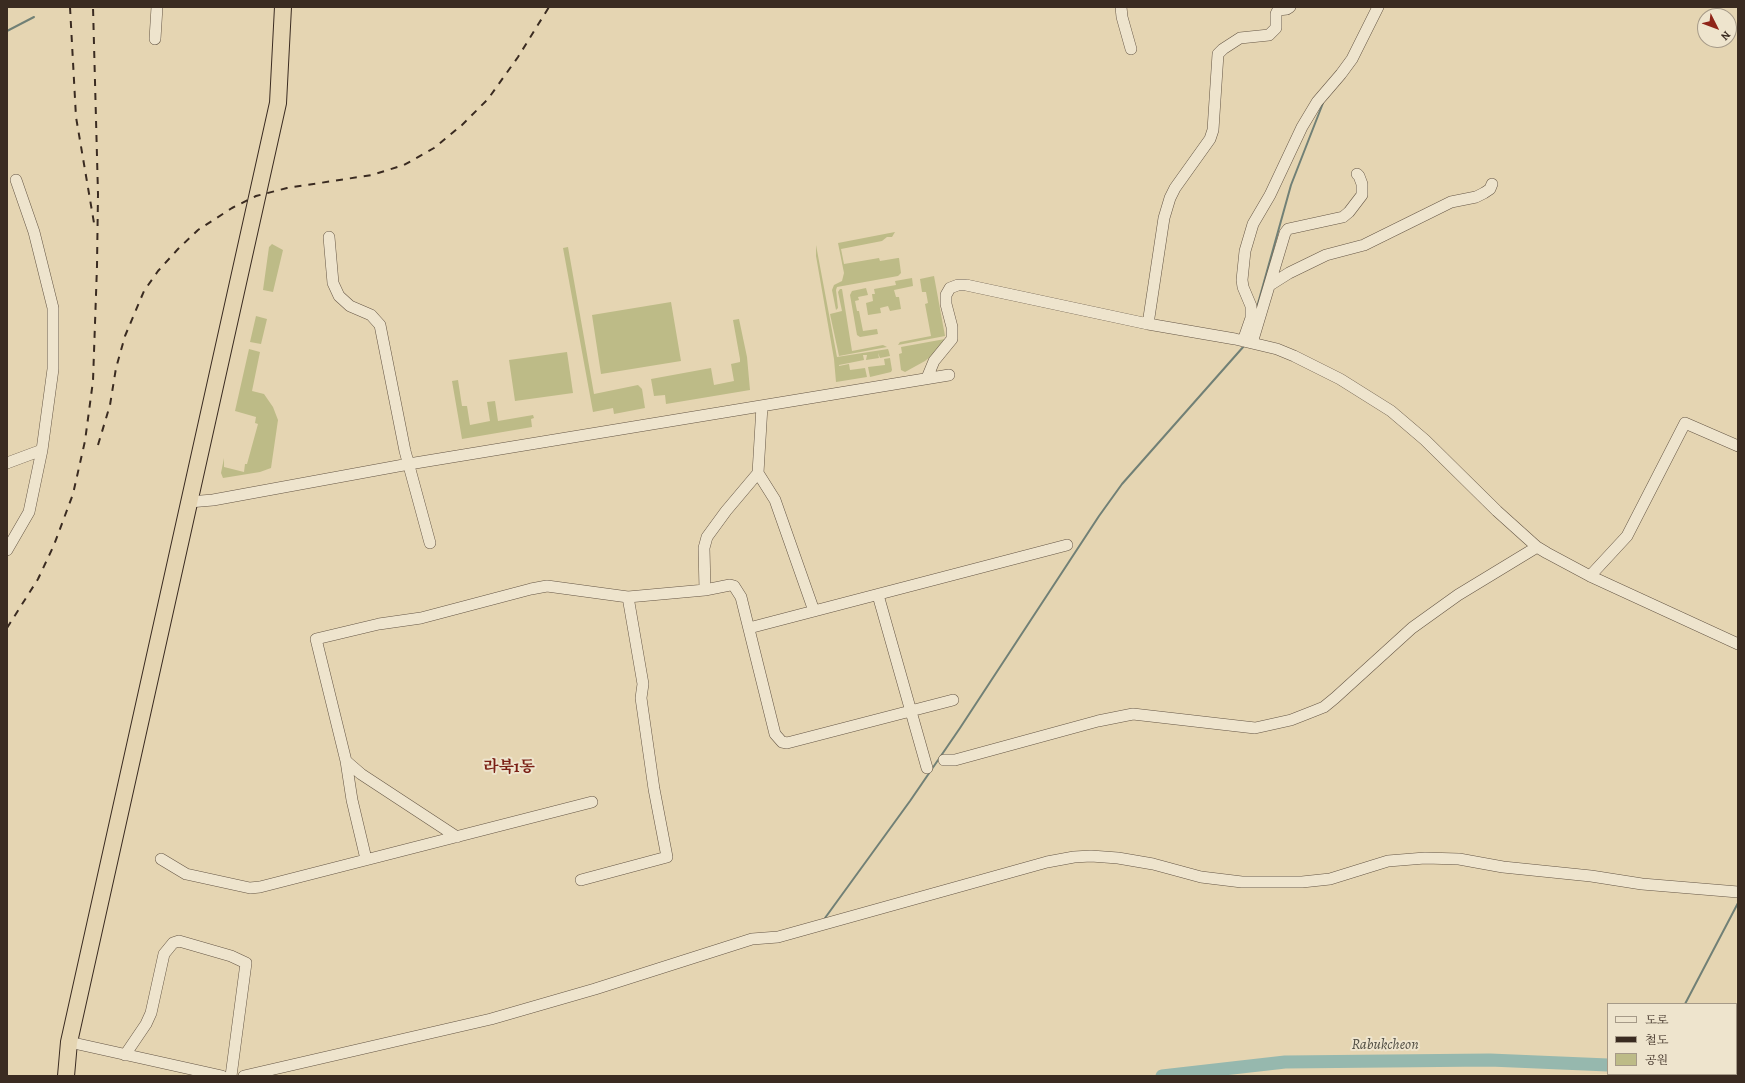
<!DOCTYPE html>
<meta charset="utf-8">
<style>
body{margin:0}
#map{position:relative;width:1745px;height:1083px;overflow:hidden;background:#e5d5b2;font-family:Alegreya,"Noto Serif KR",serif}
canvas{display:block}
.frame{position:absolute;inset:0;border:8px solid #3a2b21;pointer-events:none}
.legend{position:absolute;left:1607px;top:1003px;width:130px;height:72px;box-sizing:border-box;background:#eee4cd;border:1px solid #a69a88;margin:0;padding:5px 7px;list-style:none;font-size:12px;color:#3a2b21}
.legend li{display:flex;align-items:center;gap:8px;height:20px}
.legend b{width:20px;border:1px solid #a69a88}
.north{position:absolute;left:1697px;top:8px;width:40px;height:40px;box-sizing:border-box;background:#eee4cd;border:1px solid #a69a88;border-radius:50%;rotate:132deg;font-size:11px;font-weight:700;line-height:16px;text-align:center;color:#3a2b21}
.north::after{content:'';display:block;margin:auto;width:14px;height:18px;background:#8f2418;clip-path:polygon(50% 0,100% 100%,50% 72%,0 100%)}
</style>
<div id="map">
<canvas width="1745" height="1083"></canvas>
<div class="frame"></div>
<ul class="legend">
<li><b style="height:5px;background:#eee4cd"></b>도로</li>
<li><b style="height:5px;background:#3a2b21"></b>철도</li>
<li><b style="height:11px;background:#bdbb87"></b>공원</li>
</ul>
<div class="north">N</div>
</div>
<script>
const ctx = document.querySelector('canvas').getContext('2d');
ctx.lineJoin = 'round';
function paint(path, color) { ctx.fillStyle = color; ctx.fill(path, 'evenodd'); }
const toPath = rows => new Path2D(rows.map(r => 'M' + r).join(''));
function trace(path, color, width, dash) { ctx.strokeStyle = color; ctx.lineWidth = width; ctx.lineCap = dash ? 'butt' : 'round'; ctx.setLineDash(dash || []); ctx.stroke(path); }
function write(font, color, halo, rows, align = 'center') {
  ctx.font = font + ' Alegreya,"Noto Serif KR",serif'; ctx.lineWidth = 4; ctx.setLineDash([]); ctx.textBaseline = 'middle'; ctx.strokeStyle = halo; ctx.fillStyle = color; for (const [text, x, y, turn = 0] of rows) {
    ctx.save(); ctx.translate(x, y); ctx.rotate((+turn || 0) * Math.PI / 180); ctx.textAlign = isNaN(turn) ? turn : align; if (halo) ctx.strokeText(text, 0, 0); ctx.fillText(text, 0, 0); ctx.restore();
  }
}
const green = toPath([
 [895,232,892,237,887,237,882,241,841,249,844,264,879,258,880,261,898,258,899,258,901,273,898,276,837,287,836,290,838,308,836,310,832,290,834,285,842,281,844,273,838,243],
 [272,244,283,250,273,292,263,290,269,247],
 [816,245,837,357,888,349,889,352,890,356,880,358,878,353,879,358,866,360,867,355,863,355,864,360,839,365,839,366,849,364,850,370,865,368,867,377,836,382,834,359,816,256],
 [568,247,594,394,638,385,642,389,645,408,614,414,613,408,593,412,563,248],
 [934,276,945,336,898,345,900,342,931,336,925,304,928,303,926,292,922,292,920,279],
 [912,278,913,286,894,290,896,297,899,297,901,309,890,311,888,306,880,308,881,313,868,315,866,303,873,301,872,294,875,294,874,289,896,285,895,281],
 [866,288,868,295,858,297,859,300,855,301,857,311,859,311,863,331,877,329,878,334,860,337,857,335,850,295,852,291],
 [840,289,842,289,852,351,883,345,887,347,839,356,830,314,842,311,838,292],
 [671,302,681,361,601,374,592,315],
 [256,316,267,319,261,344,250,342],
 [739,319,747,357,750,390,666,404,665,395,654,396,651,379,711,368,714,385,734,381,731,364,740,362,740,359,733,320],
 [945,339,944,344,935,353,925,361,905,372,901,370,899,354,902,353,901,347],
 [249,349,260,352,252,391,264,394,273,407,278,420,271,468,260,472,223,478,221,473,224,458,224,467,244,472,245,464,247,464,258,424,255,423,256,417,235,411],
 [567,352,573,393,515,401,509,360],
 [890,358,892,370,891,372,870,377,868,367,885,365,884,359],
 [458,380,462,406,467,406,470,425,490,421,487,402,495,401,498,421,533,415,534,418,531,419,532,427,462,439,452,381]
]);
const stream = toPath([
 [7,31,34,17],
 [1257,307,1291,185,1323,103],
 [825,918,910,801,960,728,1099,516,1122,484,1244,346],
 [1685,1004,1738,903]
]);
const river = toPath([
 [1690,1074,1701,1076],
 [1162,1076,1285,1062,1490,1060,1608,1065]
]);
const minor = toPath([
 [1121,7,1122,17,1131,49],
 [155,39,157,7],
 [329,237,333,283,339,296,350,306,371,315,380,325,405,451,430,543],
 [1270,285,1289,273,1326,255,1364,245,1451,202,1476,197,1484,193,1490,189,1492,184],
 [1148,324,1164,218,1170,198,1175,188,1210,139,1213,130,1218,54,1223,49,1240,38,1269,35,1276,28,1276,14,1278,10,1287,9,1290,7],
 [1243,341,1251,318,1251,306,1243,287,1242,280,1245,251,1253,224,1270,195,1302,127,1317,102,1341,74,1352,59,1378,7],
 [1252,343,1285,233,1288,229,1343,217,1349,212,1362,195,1362,184,1359,176,1357,174],
 [927,378,934,361,952,339,952,327,946,304,946,295,950,288,958,285,966,285,1148,324,1235,339,1277,349,1294,356,1340,379,1391,411,1425,440,1497,511,1537,547,1547,553,1590,576,1738,644],
 [7,463,42,450],
 [758,473,775,500,814,611],
 [189,502,213,500,409,464,949,375],
 [7,550,29,512,42,450,53,369,53,308,34,232,16,180],
 [1590,576,1627,536,1685,423,1738,446],
 [705,590,704,548,707,537,726,511,758,473,762,406],
 [878,595,927,768],
 [749,628,1067,545],
 [944,760,955,760,1098,721,1133,714,1255,728,1291,720,1314,711,1324,707,1335,698,1412,628,1458,595,1537,547],
 [346,761,361,774,457,837],
 [161,859,186,874,250,888,260,887,592,802],
 [366,859,352,800,346,761,316,639,379,624,421,618,531,589,547,586,628,597],
 [581,880,667,857,654,789,641,698,643,684,628,597,705,590,730,585,734,586,741,597,775,734,782,742,787,743,953,700],
 [69,1042,222,1076],
 [125,1055,146,1024,151,1013,164,954,173,943,179,941,231,956,246,963,231,1076],
 [244,1076,491,1019,595,989,752,939,778,937,1047,862,1074,857,1091,856,1118,858,1153,864,1201,877,1242,882,1302,882,1330,879,1388,861,1425,858,1459,859,1503,867,1591,876,1642,884,1738,892]
]);
const highway = toPath([
 [66,1076,69,1042,278,103,283,7]
]);
const rail = toPath([
 [70,7,76,117,94,223],
 [98,445,110,405,116,368,125,336,144,291,158,271,178,249,198,230,232,208,256,196,287,188,372,175,404,165,434,148,462,125,488,99,518,57,549,7],
 [7,628,38,579,54,545,73,494,85,441,93,381,97,266,98,194,93,7]
]);
const waterNames = [
 ["Rabukcheon",1385,1045]
];
const quarterNames = [
 ["라북1동",509,768]
];
paint(green, '#bdbb87');
trace(stream, '#718076', 2);
trace(river, '#96b8ae', 13);
trace(minor, '#655645', 12);
trace(highway, '#3a2b21', 18);
trace(minor, '#eee4cd', 11);
trace(highway, '#e5d5b2', 16);
trace(rail, '#3a2b21', 2, [7, 7]);
write('italic 15px', '#514e44', '#eee4cd', waterNames);
write('bold 16px', '#7a1f14', '#eee4cd', quarterNames);
</script>
